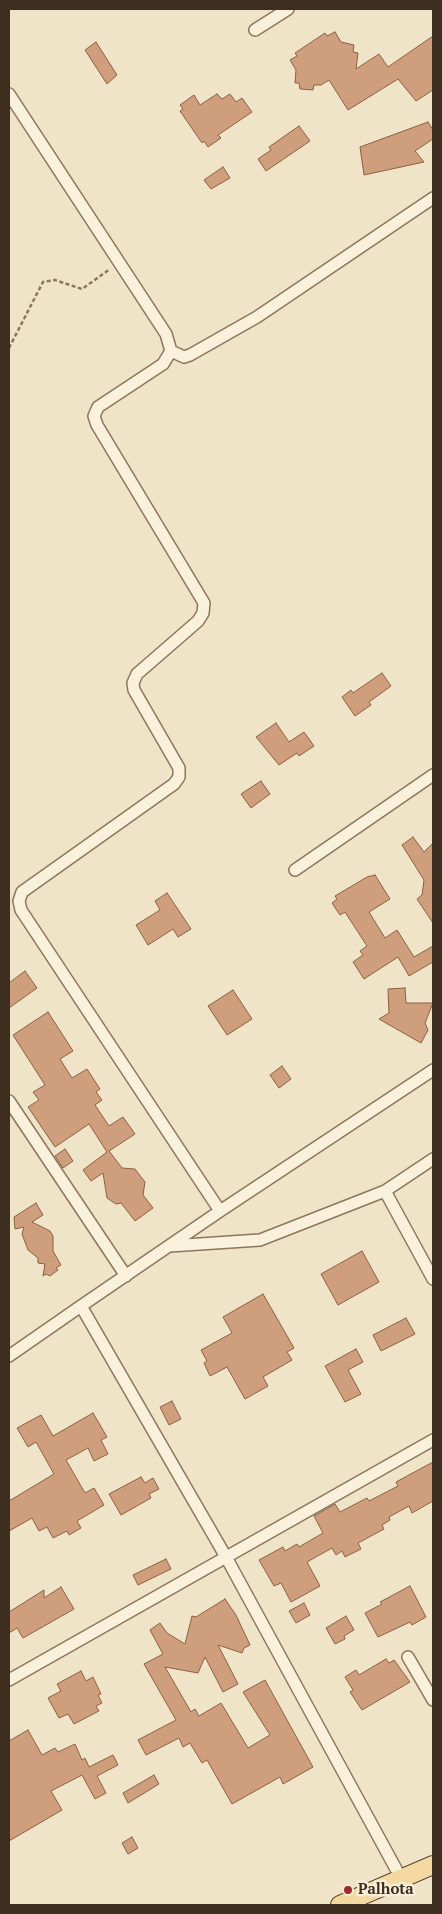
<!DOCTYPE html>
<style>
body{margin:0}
#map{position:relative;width:442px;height:1914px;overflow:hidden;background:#f0e4c8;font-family:"PT Serif",serif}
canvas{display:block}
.frame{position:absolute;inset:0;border:10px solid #3d2e20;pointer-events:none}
</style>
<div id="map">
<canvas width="442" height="1914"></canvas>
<div class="frame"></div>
</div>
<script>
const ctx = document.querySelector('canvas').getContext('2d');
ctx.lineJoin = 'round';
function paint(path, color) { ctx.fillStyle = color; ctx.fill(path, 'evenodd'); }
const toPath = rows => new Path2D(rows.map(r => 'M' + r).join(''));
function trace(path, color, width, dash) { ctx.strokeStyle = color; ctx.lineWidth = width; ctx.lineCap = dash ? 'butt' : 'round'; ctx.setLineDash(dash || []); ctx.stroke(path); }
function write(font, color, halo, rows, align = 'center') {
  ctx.font = font + ' "PT Serif",serif'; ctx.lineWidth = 5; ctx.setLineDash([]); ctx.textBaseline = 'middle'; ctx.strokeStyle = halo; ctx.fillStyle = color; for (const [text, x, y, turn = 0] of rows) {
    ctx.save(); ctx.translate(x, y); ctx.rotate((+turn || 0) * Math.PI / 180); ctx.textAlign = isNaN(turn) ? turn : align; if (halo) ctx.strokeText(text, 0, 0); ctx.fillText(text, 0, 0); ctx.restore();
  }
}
const building = toPath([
 [335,32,341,42,354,45,353,52,358,53,356,69,379,54,388,67,433,36,433,90,416,101,398,79,348,110,329,80,321,85,314,85,313,90,300,89,299,83,295,83,296,70,290,60,297,56,295,53,325,33,327,36,335,32],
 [96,42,117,75,107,84,85,50,96,42],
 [217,94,222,99,230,94,236,102,242,98,252,112,218,135,221,138,208,147,204,141,202,143,180,111,183,109,180,105,194,95,200,105,217,94],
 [428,122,433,130,433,139,415,151,424,162,364,175,360,147,428,122],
 [299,126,310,141,266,171,258,159,271,150,269,147,299,126],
 [223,167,230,178,211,189,204,180,223,167],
 [382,673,391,686,369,702,371,705,355,716,342,697,351,690,353,693,382,673],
 [276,723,289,742,304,732,314,746,299,756,297,753,279,765,256,737,276,723],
 [261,781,270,794,251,808,241,794,261,781],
 [413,837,424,852,433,843,433,923,417,899,422,895,424,880,402,845,413,837],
 [375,875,390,899,369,912,385,938,397,930,414,957,433,946,433,962,409,976,398,957,364,979,353,962,363,955,360,951,367,946,345,912,340,915,332,903,337,899,335,896,367,877,375,875],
 [167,893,191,929,178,937,173,929,148,945,136,925,160,910,155,901,167,893],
 [25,971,37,988,9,1008,9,983,25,971],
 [405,988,406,1003,433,1003,425,1023,428,1030,421,1043,379,1019,389,1013,388,989,405,988],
 [233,990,252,1019,227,1035,208,1006,233,990],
 [48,1012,73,1051,60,1059,72,1078,87,1069,100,1089,96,1092,102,1100,95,1105,109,1126,123,1117,135,1134,109,1151,122,1168,135,1169,145,1182,143,1195,153,1208,135,1221,121,1203,116,1204,107,1198,103,1173,91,1181,83,1170,107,1152,89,1124,55,1147,28,1107,39,1100,33,1092,45,1085,13,1035,48,1012],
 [282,1066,291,1079,279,1088,270,1075,282,1066],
 [65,1149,73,1161,63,1168,55,1156,65,1149],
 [36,1203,43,1215,32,1222,50,1231,53,1236,53,1251,61,1265,56,1268,58,1270,50,1276,46,1274,43,1276,45,1264,38,1263,38,1258,28,1250,22,1234,24,1227,15,1229,14,1217,36,1203],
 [362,1251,379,1282,338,1305,321,1274,362,1251],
 [263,1294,294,1348,287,1352,292,1360,263,1377,268,1386,245,1399,227,1367,210,1376,204,1363,207,1361,201,1350,232,1333,223,1317,263,1294],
 [406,1318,415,1334,381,1351,373,1335,406,1318],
 [356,1349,363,1362,348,1370,361,1394,345,1402,325,1366,356,1349],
 [172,1401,181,1419,169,1425,160,1407,172,1401],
 [93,1413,107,1437,101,1440,108,1454,94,1461,88,1448,66,1460,85,1493,94,1488,104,1505,77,1521,81,1528,69,1535,67,1531,53,1538,47,1527,39,1531,32,1518,9,1531,9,1501,54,1474,36,1442,28,1447,17,1428,41,1415,53,1436,93,1413],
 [433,1462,433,1501,412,1513,409,1506,389,1517,390,1520,382,1525,384,1529,358,1543,361,1549,345,1557,342,1551,336,1555,332,1548,307,1562,320,1586,291,1602,281,1583,274,1586,259,1560,283,1547,285,1551,297,1544,299,1547,323,1533,314,1516,335,1504,340,1512,367,1498,369,1501,398,1486,396,1482,433,1462],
 [141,1477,145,1483,153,1478,159,1489,149,1494,151,1498,121,1515,109,1494,141,1477],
 [166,1559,171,1569,138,1585,133,1575,166,1559],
 [410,1586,426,1617,412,1625,410,1622,378,1637,365,1613,382,1604,380,1602,410,1586],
 [61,1587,74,1609,23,1638,17,1628,9,1633,9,1612,44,1590,44,1598,61,1587],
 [225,1599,236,1615,250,1645,244,1648,242,1653,218,1645,238,1684,223,1692,205,1657,198,1673,165,1667,191,1712,195,1709,199,1716,221,1703,248,1748,270,1735,243,1692,265,1680,313,1767,283,1784,280,1777,232,1804,207,1760,202,1763,190,1743,183,1747,179,1738,146,1755,138,1740,176,1720,144,1664,163,1654,150,1630,160,1623,167,1633,185,1644,192,1616,196,1617,225,1599],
 [304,1603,310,1615,296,1623,289,1611,304,1603],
 [346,1616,354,1630,344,1636,345,1639,335,1644,326,1628,346,1616],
 [386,1659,389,1663,394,1660,410,1682,362,1710,350,1692,353,1690,345,1677,356,1670,359,1675,386,1659],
 [81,1671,86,1681,93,1677,101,1694,98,1695,102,1703,96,1706,99,1711,74,1724,68,1714,59,1718,48,1698,61,1691,57,1684,81,1671],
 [28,1730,42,1755,55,1748,58,1752,75,1744,82,1760,85,1758,89,1767,113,1755,118,1765,97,1776,106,1793,95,1799,82,1775,51,1791,62,1810,9,1841,9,1741,28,1730],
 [154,1775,159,1784,128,1803,123,1793,154,1775],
 [132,1837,138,1848,128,1854,122,1843,132,1837]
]);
const path = toPath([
 [9,348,43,282,55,280,82,289,110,269]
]);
const minor = toPath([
 [255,30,288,9],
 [9,94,166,334,171,351,163,364,98,407,94,416,97,425,204,603,203,613,198,621,137,674,133,683,134,690,179,768,179,777,174,784,22,892,19,901,21,910,220,1211],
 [171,351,184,357,190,355,257,317,433,198],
 [295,870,433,775],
 [9,1101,126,1276],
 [385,1191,433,1279],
 [170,1246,260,1240,385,1191,433,1159],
 [9,1356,81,1306],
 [408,1657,433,1700],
 [9,1680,433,1440],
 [402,1880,226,1557,81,1306,220,1211,433,1070]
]);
const primary = toPath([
 [340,1905,433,1865]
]);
const markers = [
 [348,1890,5,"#9e2a2b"]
];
const poiNames = [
 ["Palhota",358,1890]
];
paint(building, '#cf9f7d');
trace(building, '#8d5f41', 1);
trace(minor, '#8d765c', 14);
trace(primary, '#5b4430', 20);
trace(path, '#8d765c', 2.5, [4, 2.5]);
trace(minor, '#faf1dc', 11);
trace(primary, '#f3d9a0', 18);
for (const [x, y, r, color] of markers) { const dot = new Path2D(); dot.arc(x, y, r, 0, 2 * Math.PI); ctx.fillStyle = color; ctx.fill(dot); trace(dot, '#f7eed8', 2); }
write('bold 15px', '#3d2e20', '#f7eed8', poiNames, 'left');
</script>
